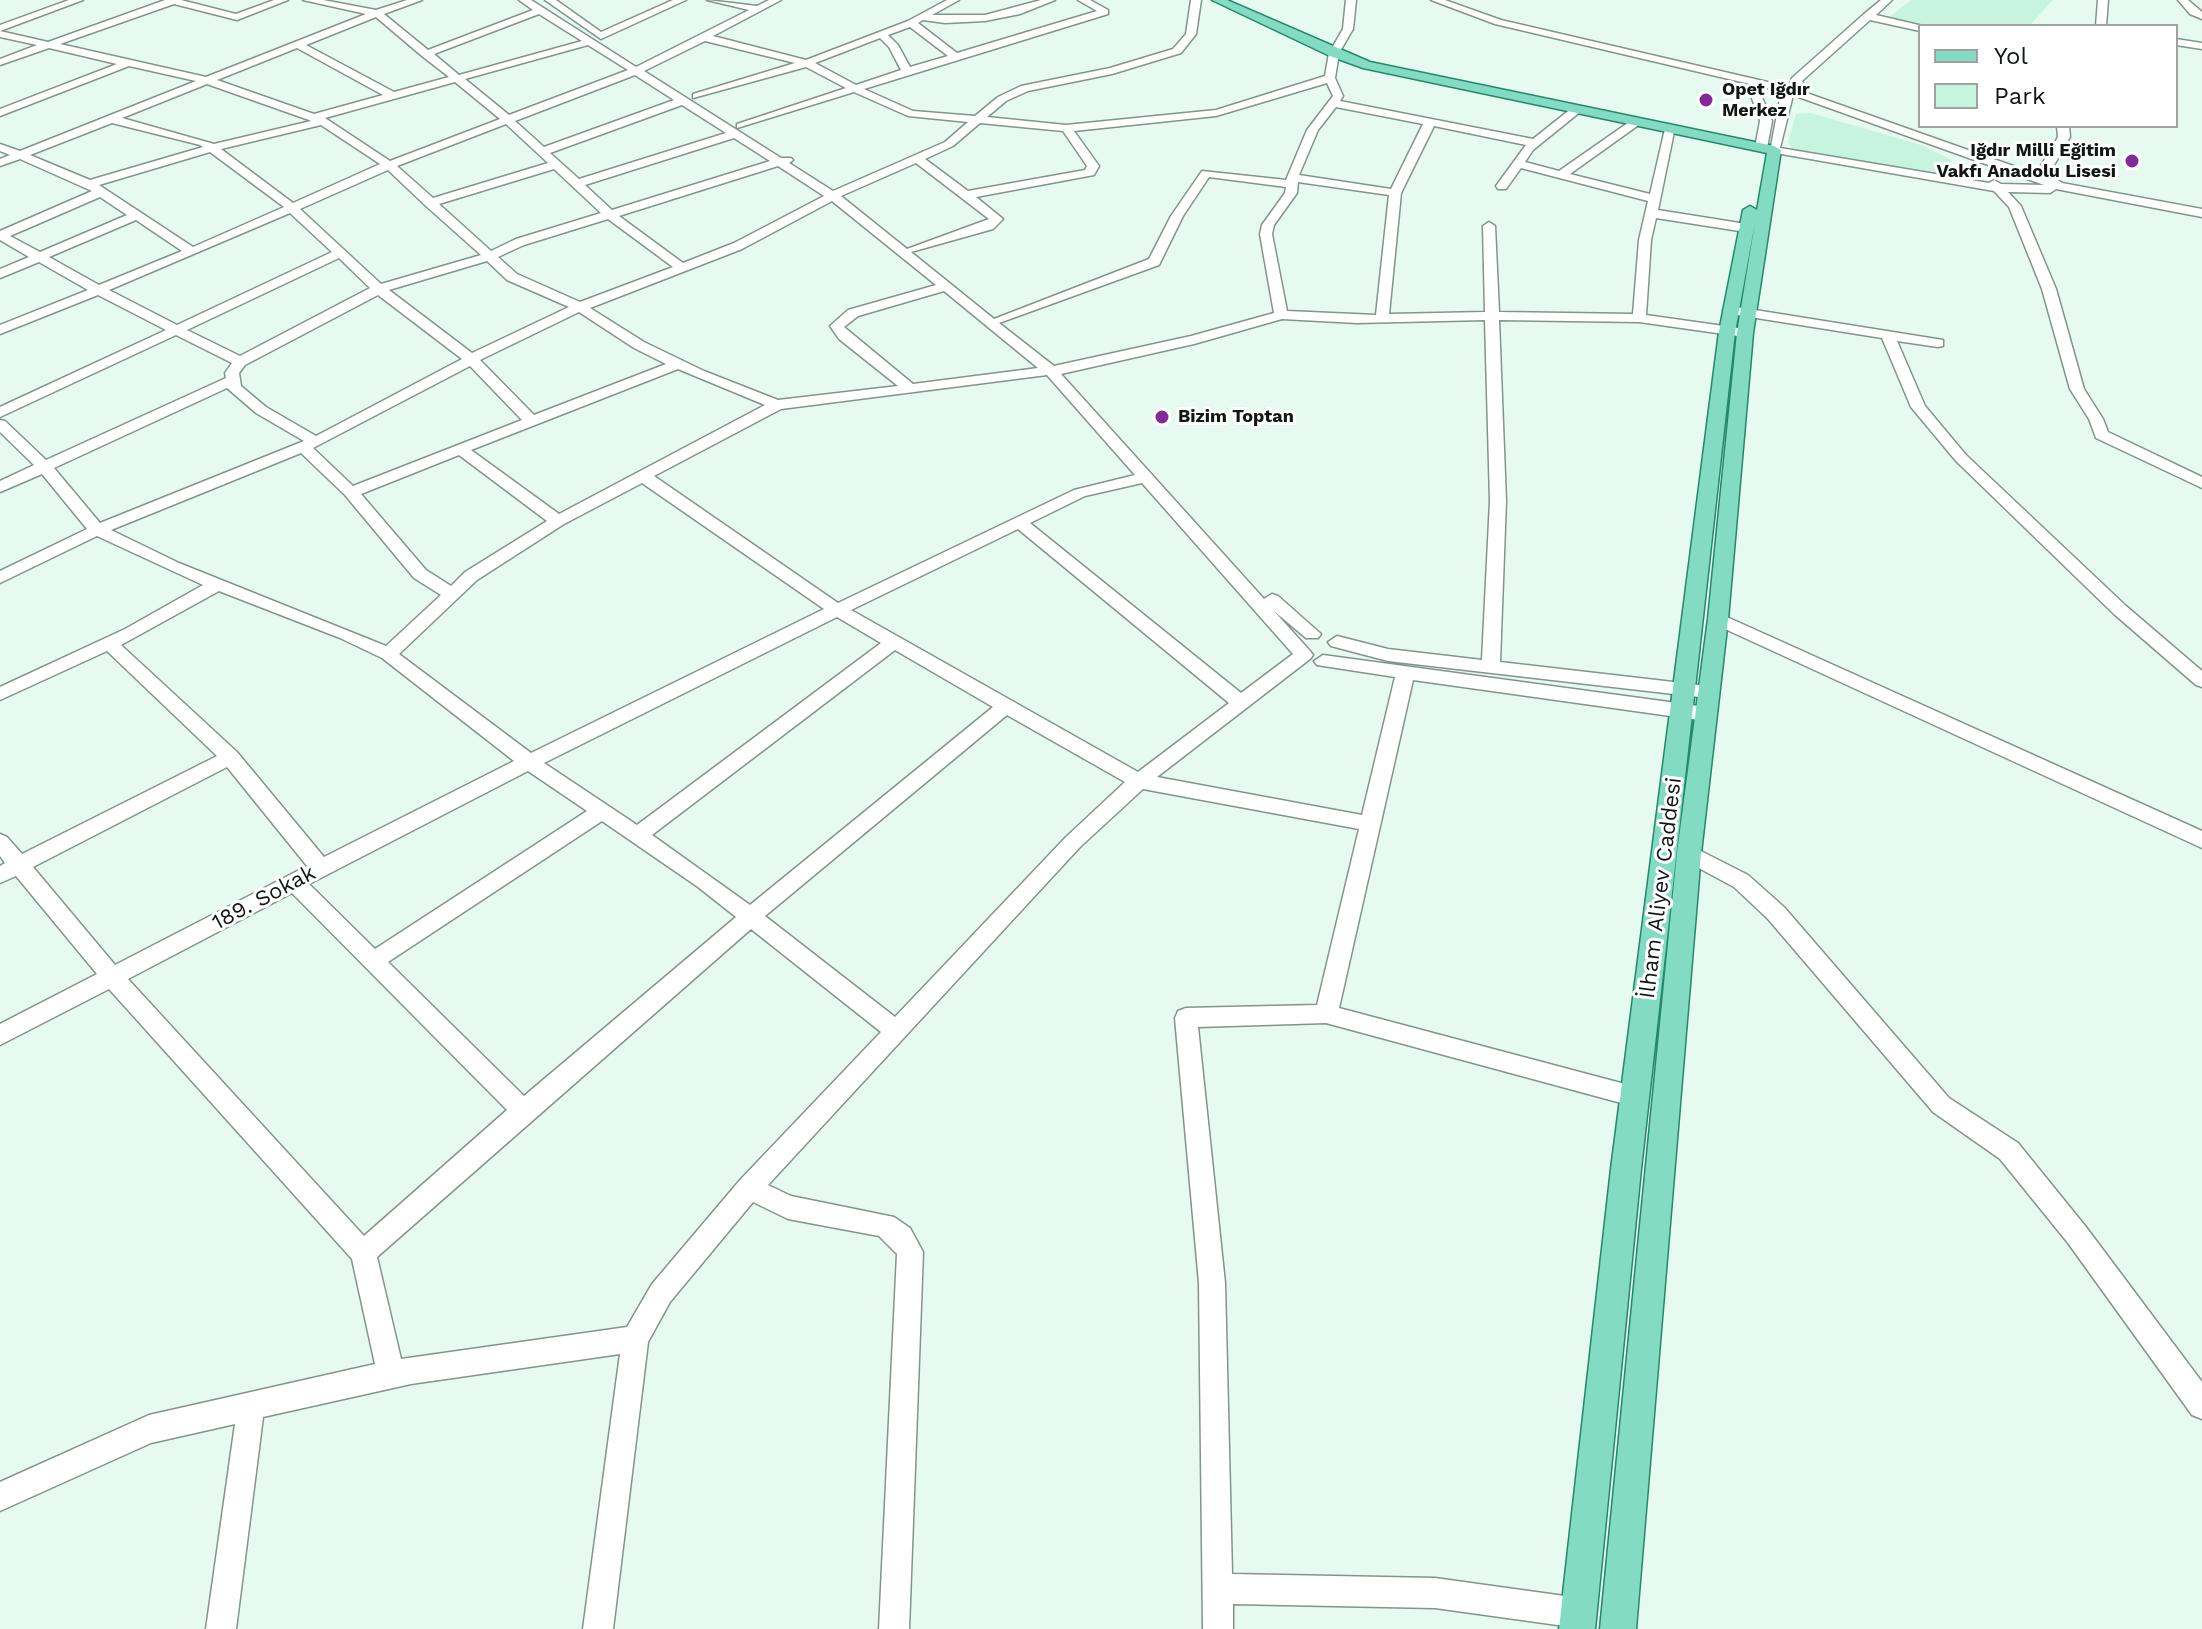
<!DOCTYPE html>
<meta charset="utf-8">
<style>
body{margin:0}
#map{position:relative;width:2202px;height:1629px;overflow:hidden;background:#e7faf2;font-family:"Work Sans",sans-serif}
canvas{display:block}
.legend{position:absolute;left:1918px;top:24px;width:260px;height:104px;box-sizing:border-box;background:#fff;border:2px solid #9fa2a1;margin:0;padding:10px 14px;list-style:none;font-size:24px;color:#101714}
.legend li{display:flex;align-items:center;gap:16px;height:40px}
.legend b{width:40px;border:2px solid #9fa2a1}
</style>
<div id="map">
<canvas width="2202" height="1629"></canvas>
<ul class="legend">
<li><b style="height:10px;background:#83dcc2"></b>Yol</li>
<li><b style="height:22px;background:#c7f4e1"></b>Park</li>
</ul>
</div>
<script>
const ctx = document.querySelector('canvas').getContext('2d');
ctx.lineJoin = 'round';
function paint(path, color) { ctx.fillStyle = color; ctx.fill(path, 'evenodd'); }
const toPath = rows => new Path2D(rows.map(r => 'M' + r).join(''));
function trace(path, color, width, dash) { ctx.strokeStyle = color; ctx.lineWidth = width; ctx.lineCap = dash ? 'butt' : 'round'; ctx.setLineDash(dash || []); ctx.stroke(path); }
function write(font, color, halo, rows, align = 'center') {
  ctx.font = font + ' "Work Sans",sans-serif'; ctx.lineWidth = 6; ctx.setLineDash([]); ctx.textBaseline = 'middle'; ctx.strokeStyle = halo; ctx.fillStyle = color; for (const [text, x, y, turn = 0] of rows) {
    ctx.save(); ctx.translate(x, y); ctx.rotate((+turn || 0) * Math.PI / 180); ctx.textAlign = isNaN(turn) ? turn : align; if (halo) ctx.strokeText(text, 0, 0); ctx.fillText(text, 0, 0); ctx.restore();
  }
}
const green = toPath([
 [1911,0,2053,0,2029,26,1923,26,1888,18],
 [1811,113,1921,145,1952,160,1949,174,1795,152,1788,143,1796,114]
]);
const minor = toPath([
 [69,0,83,0,0,31,0,25,69,0],
 [165,0,181,0,236,14,274,0,288,0,237,20,174,4,60,44,206,77,366,14,303,0,323,0,376,10,407,0,422,0,384,14,428,50,533,10,519,0,531,0,636,67,749,10,707,0,757,6,769,0,781,0,713,36,806,60,908,21,947,0,959,0,932,15,985,15,1041,0,1055,0,1020,14,985,21,945,23,923,20,918,23,957,53,1097,11,1078,0,1090,0,1108,10,1108,14,864,89,913,111,975,116,998,97,1021,86,1110,68,1173,49,1186,34,1191,0,1201,0,1196,34,1181,53,1112,74,1028,91,1006,101,987,117,1066,125,1216,110,1325,76,1329,53,1343,29,1346,0,1356,0,1353,29,1339,53,1335,78,1343,96,1340,101,1533,139,1572,108,1580,108,1580,112,1533,150,1525,162,1559,171,1632,120,1640,120,1640,124,1570,174,1650,194,1665,129,1675,127,1658,210,1746,224,1752,228,1746,232,1656,218,1651,240,1646,315,1745,329,1752,333,1745,337,1639,322,1499,320,1506,501,1500,662,1708,686,1715,688,1717,692,1715,696,1708,698,1388,661,1331,646,1328,642,1337,636,1388,649,1482,660,1490,501,1485,320,1357,323,1282,319,1194,344,1061,374,1264,599,1272,594,1278,596,1321,634,1318,638,1306,638,1274,611,1310,651,1313,655,1310,659,1157,777,1362,815,1395,677,1317,665,1314,661,1323,655,1706,707,1715,714,1706,721,1413,680,1339,1008,1636,1087,1644,1090,1648,1097,1644,1104,1636,1107,1326,1023,1198,1027,1225,1283,1232,1574,1435,1578,1579,1598,1590,1602,1594,1613,1590,1624,1579,1628,1435,1608,1233,1604,1233,1629,1203,1629,1199,1283,1175,1018,1178,1011,1186,1008,1317,1005,1359,829,1143,789,1080,847,768,1185,791,1196,894,1217,910,1228,923,1252,909,1629,879,1629,897,1254,879,1236,788,1219,753,1202,670,1302,648,1342,613,1629,583,1629,620,1354,411,1384,263,1417,236,1629,206,1629,235,1424,151,1443,0,1511,0,1482,149,1415,375,1364,352,1259,109,989,0,1045,0,1024,97,974,16,876,0,883,0,866,5,863,0,856,0,834,7,837,22,854,217,756,107,651,0,700,0,687,125,629,203,585,97,536,0,583,0,571,87,529,42,474,0,492,0,481,34,465,0,432,0,420,5,421,46,460,226,378,225,373,232,363,176,335,0,417,0,407,166,330,98,295,0,334,0,325,88,290,39,262,0,278,0,269,29,257,0,240,0,231,92,191,20,159,0,166,0,159,10,155,0,151,0,144,20,151,196,81,129,66,0,116,0,109,117,64,49,48,0,65,0,59,37,45,0,37,0,31,48,42,165,0],
 [539,14,582,41,459,75,434,54,539,14],
 [376,17,422,56,449,77,394,92,306,45,376,17],
 [910,27,948,56,910,67,898,45,888,35,910,27],
 [880,38,889,47,901,70,856,85,815,63,880,38],
 [705,41,795,63,693,94,693,98,806,67,846,88,737,124,737,128,854,92,908,116,968,122,945,142,833,191,789,163,793,160,791,158,781,158,644,71,705,41],
 [588,45,628,70,509,115,465,79,588,45],
 [297,48,383,95,314,114,217,80,297,48],
 [635,75,674,100,544,147,515,121,635,75],
 [455,82,500,119,390,161,325,118,455,82],
 [1327,83,1333,96,1307,130,1286,180,1202,171,1171,216,1149,259,994,319,911,252,993,229,1003,219,976,197,1094,175,1099,166,1074,131,1216,116,1327,83],
 [207,84,309,120,311,121,214,144,122,118,207,84],
 [682,105,726,133,579,179,550,153,682,105],
 [1336,107,1423,124,1391,189,1299,175,1318,130,1336,107],
 [112,123,200,145,203,147,90,180,30,155,112,123],
 [980,123,1063,131,1087,166,1085,170,968,191,925,159,953,146,980,123],
 [506,124,548,163,433,198,397,166,506,124],
 [321,125,380,164,293,203,221,149,321,125],
 [1434,126,1526,145,1496,186,1498,189,1506,189,1521,168,1648,201,1639,240,1633,314,1499,312,1495,226,1489,222,1483,226,1485,312,1389,314,1401,193,1434,126],
 [734,138,770,161,612,210,585,185,734,138],
 [210,152,284,207,193,247,99,185,210,152],
 [916,163,989,219,907,249,841,196,916,163],
 [778,166,824,196,734,243,683,263,619,216,778,166],
 [554,169,601,213,516,239,491,251,439,204,554,169],
 [388,170,426,206,481,255,381,284,300,209,388,170],
 [1209,177,1286,187,1285,193,1262,225,1260,234,1274,313,1191,336,1054,366,999,323,1159,265,1183,216,1209,177],
 [1298,182,1389,195,1376,315,1287,311,1272,234,1274,225,1297,193,1298,182],
 [100,197,127,215,40,252,10,236,100,197],
 [832,201,936,285,848,310,830,326,839,339,898,386,778,400,704,371,644,342,590,308,742,249,832,201],
 [290,213,332,252,177,325,109,290,290,213],
 [608,219,673,267,580,302,517,274,498,257,524,245,608,219],
 [136,220,182,251,99,285,49,257,136,220],
 [339,258,370,288,240,356,187,330,339,258],
 [487,261,507,280,569,307,472,353,389,290,487,261],
 [944,291,1038,368,913,384,844,327,858,316,944,291],
 [378,295,462,359,316,436,266,407,241,386,239,373,245,365,378,295],
 [579,312,634,348,666,364,534,415,480,360,579,312],
 [470,366,522,420,353,486,313,448,470,366],
 [678,369,765,405,559,514,471,450,678,369],
 [1047,375,1135,475,1074,490,838,603,654,476,781,409,1047,375],
 [227,388,256,413,304,441,100,523,54,468,227,388],
 [301,453,345,495,414,578,441,595,386,646,179,563,111,530,301,453],
 [459,455,547,521,465,572,451,586,426,570,361,494,459,455],
 [642,483,824,609,531,753,399,654,477,580,564,524,642,483],
 [1142,483,1293,654,1241,693,1030,523,1085,496,1142,483],
 [1018,529,1229,703,1138,772,851,610,1018,529],
 [219,591,340,638,382,658,514,761,324,857,237,752,121,645,219,591],
 [837,617,881,643,637,825,544,763,837,617],
 [895,650,993,707,750,905,652,835,895,650],
 [1007,715,1125,782,1066,837,895,1017,765,916,1007,715],
 [227,767,307,866,115,965,33,867,227,767],
 [528,771,587,811,375,949,309,884,528,771],
 [602,821,698,887,736,917,524,1096,388,962,602,821],
 [292,893,507,1110,364,1236,128,979,292,893],
 [751,929,881,1032,740,1180,652,1284,627,1327,401,1359,377,1257,751,929],
 [545,0,556,0,601,32,673,0,686,0,601,39,545,0],
 [1431,0,1445,0,1501,20,1789,87,1792,78,1864,14,1881,0,1892,0,1876,15,1923,26,1920,26,1920,31,1870,20,1802,81,1803,83,1798,90,2036,174,2058,137,2057,126,2069,126,2070,137,2049,174,2062,183,2202,209,2202,217,2056,189,2050,193,2008,192,2021,206,2056,289,2084,389,2103,419,2108,432,2202,477,2202,488,2096,438,2089,419,2070,389,2042,289,2009,207,1994,191,1770,152,1780,98,1784,92,1495,24,1431,0],
 [1793,95,2044,185,2001,184,1994,180,1989,183,1780,148,1793,95],
 [2098,0,2108,0,2106,26,2096,26,2098,0],
 [2178,0,2188,0,2202,12,2202,19,2190,14,2178,0],
 [2176,39,2202,43,2202,49,2176,45,2176,39],
 [1754,87,1759,90,1772,121,1767,148,1761,151,1755,148,1760,121,1749,90,1754,87],
 [1730,306,1943,340,1943,346,1938,347,1897,341,1925,406,1966,455,2126,606,2202,671,2202,687,2196,685,2114,614,1956,461,1911,407,1882,338,1725,313,1723,310,1730,306],
 [1718,613,2202,831,2202,848,1712,623,1709,619,1712,615,1718,613],
 [1689,845,1748,875,1784,907,1949,1098,2018,1143,2086,1227,2202,1382,2202,1419,2192,1415,2068,1243,2000,1159,1933,1112,1768,919,1734,887,1682,859,1679,853,1682,847,1689,845]
]);
const major = toPath([
 [1212,0,1227,0,1370,62,1774,146,1781,150,1753,333,1728,619,1701,853,1636,1629,1600,1629,1677,853,1708,619,1737,333,1755,222,1735,332,1641,1169,1595,1629,1559,1629,1611,1169,1719,332,1743,210,1750,206,1757,210,1767,153,1363,68,1330,56,1212,0]
]);
const markers = [
 [1706,100,8,"#812a98"],
 [2132,161,8,"#812a98"],
 [1162,417,8,"#812a98"]
];
const farPoinames = [
 ["Opet Iğdır",1722,90],
 ["Merkez",1722,111],
 ["Iğdır Milli Eğitim",2116,151,"right"],
 ["Vakfı Anadolu Lisesi",2116,172,"right"],
 ["Bizim Toptan",1178,417]
];
const streetNames = [
 ["İlham Aliyev Caddesi",1661,888,-83],
 ["189. Sokak",264,898,-28]
];
paint(green, '#c7f4e1');
trace(minor, '#82948c', 3);
trace(major, '#25886b', 3);
paint(minor, '#fff');
paint(major, '#83dcc2');
for (const [x, y, r, color] of markers) { const dot = new Path2D(); dot.arc(x, y, r, 0, 2 * Math.PI); ctx.fillStyle = color; ctx.fill(dot); trace(dot, '#fff', 3); }
write('bold 18px', '#101714', '#fff', farPoinames, 'left');
write('22px', '#101714', '#fff', streetNames);
</script>
